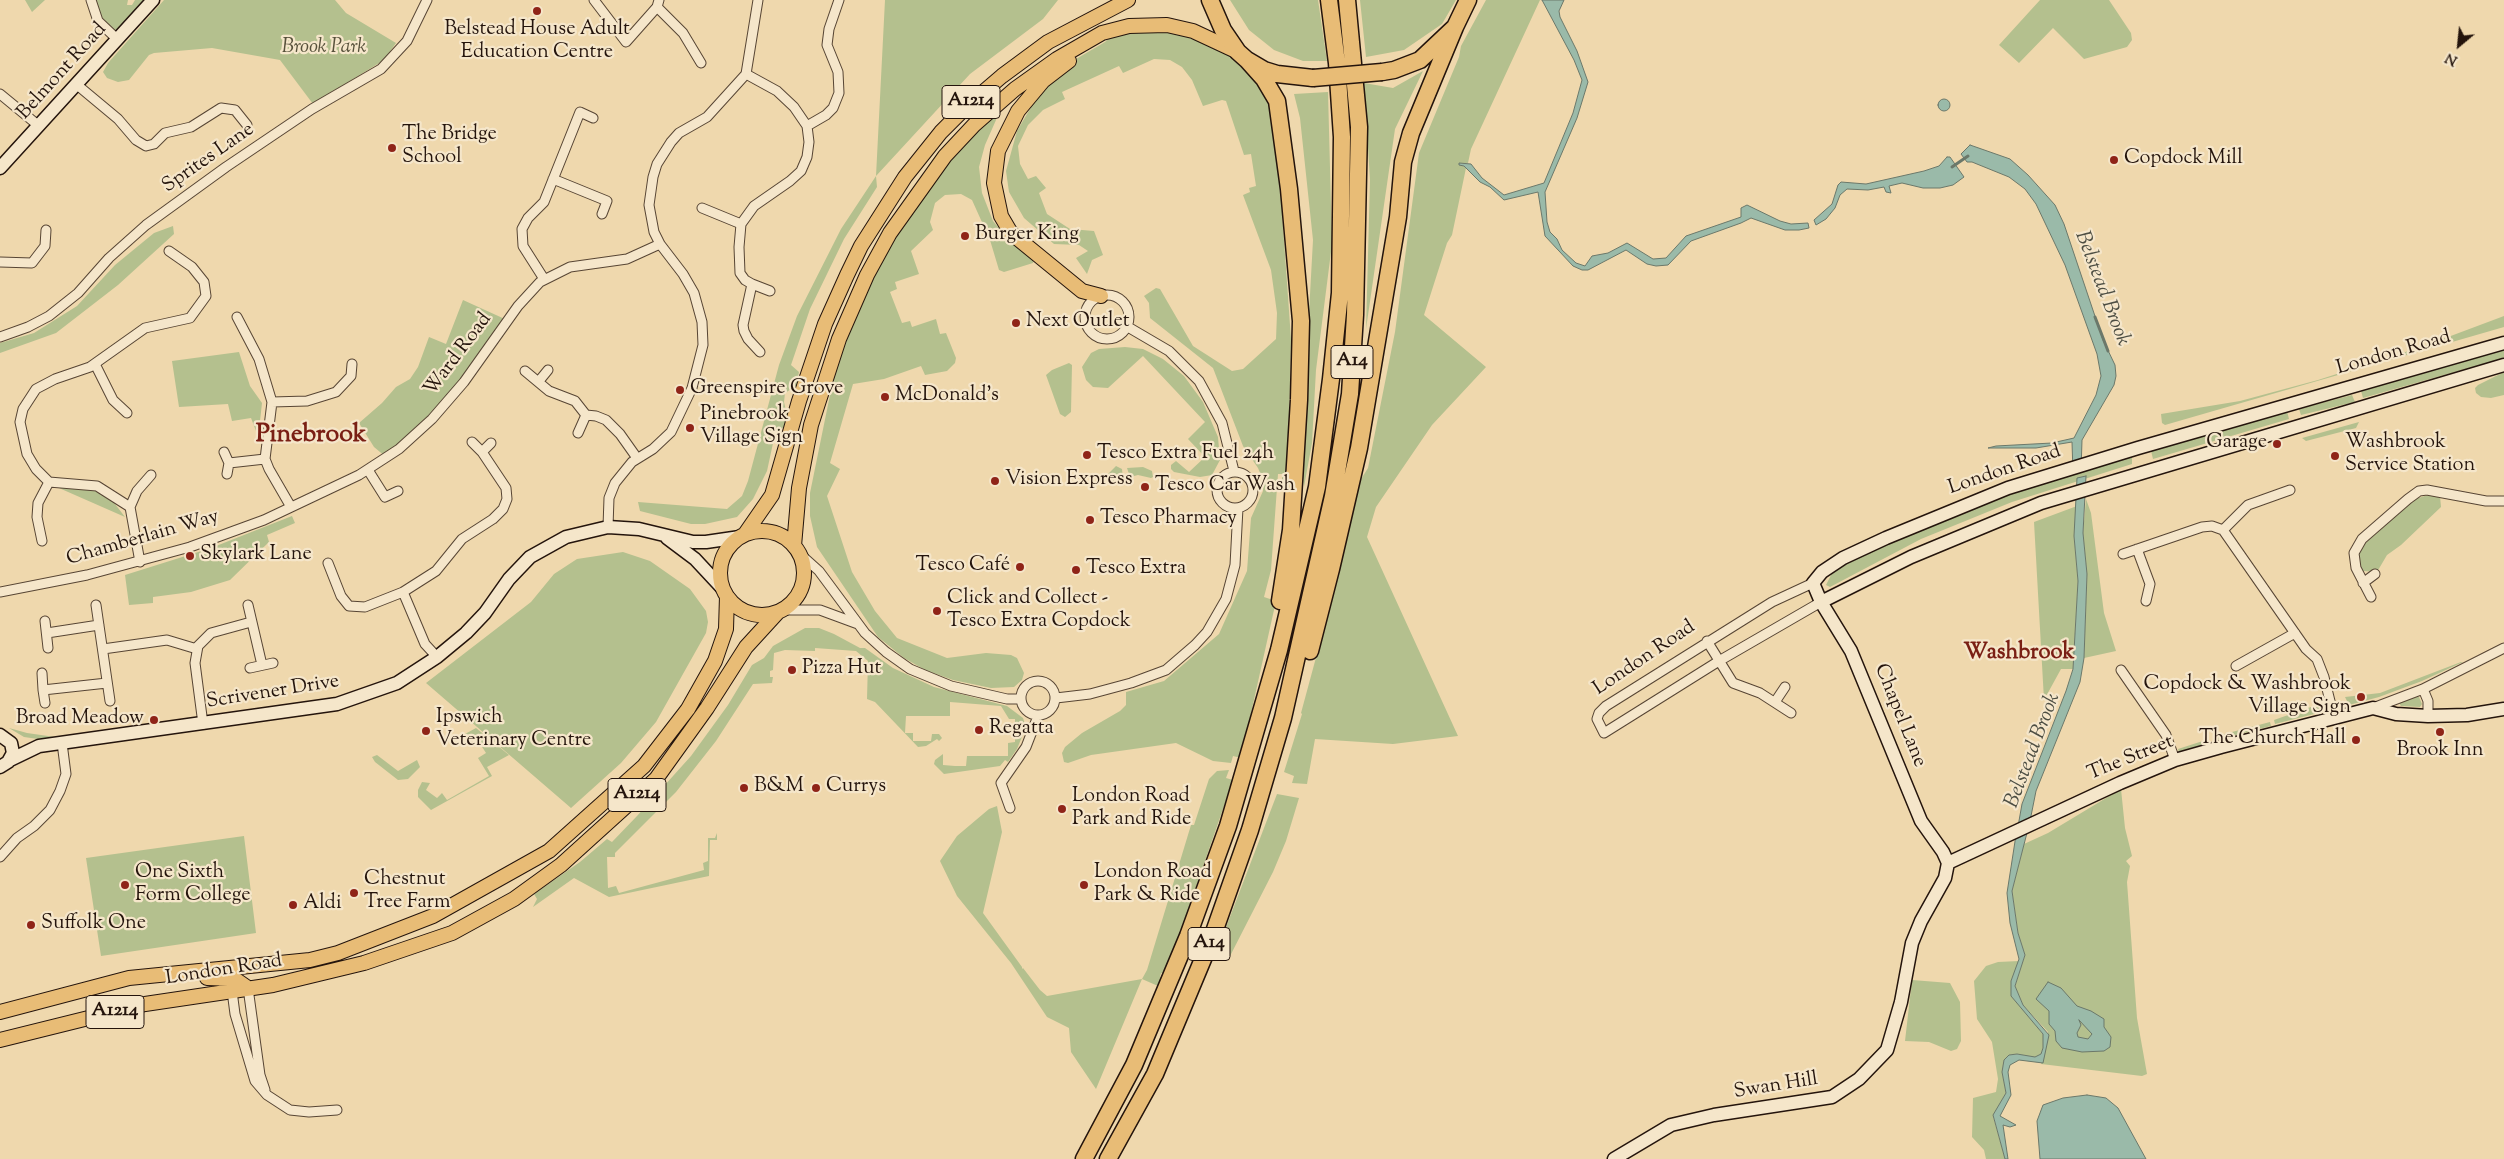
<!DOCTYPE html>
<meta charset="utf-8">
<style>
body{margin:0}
#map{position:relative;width:2504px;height:1159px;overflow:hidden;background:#efd8ad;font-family:"Sorts Mill Goudy",serif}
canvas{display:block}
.north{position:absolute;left:2434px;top:20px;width:50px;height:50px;-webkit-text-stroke:4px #f5e6ca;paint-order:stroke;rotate:208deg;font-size:14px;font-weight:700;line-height:20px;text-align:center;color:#24140c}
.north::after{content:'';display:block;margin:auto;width:18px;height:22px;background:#24140c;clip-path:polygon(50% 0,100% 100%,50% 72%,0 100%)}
</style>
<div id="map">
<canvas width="2504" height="1159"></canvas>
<div class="north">N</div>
</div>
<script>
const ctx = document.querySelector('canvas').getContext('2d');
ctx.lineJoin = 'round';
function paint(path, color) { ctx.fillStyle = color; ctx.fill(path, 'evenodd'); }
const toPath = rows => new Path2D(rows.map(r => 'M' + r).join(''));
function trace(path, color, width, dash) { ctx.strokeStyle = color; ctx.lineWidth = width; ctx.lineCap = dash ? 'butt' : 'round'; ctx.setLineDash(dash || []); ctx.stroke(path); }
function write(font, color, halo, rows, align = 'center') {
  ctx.font = font + ' "Sorts Mill Goudy",serif'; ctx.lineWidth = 4.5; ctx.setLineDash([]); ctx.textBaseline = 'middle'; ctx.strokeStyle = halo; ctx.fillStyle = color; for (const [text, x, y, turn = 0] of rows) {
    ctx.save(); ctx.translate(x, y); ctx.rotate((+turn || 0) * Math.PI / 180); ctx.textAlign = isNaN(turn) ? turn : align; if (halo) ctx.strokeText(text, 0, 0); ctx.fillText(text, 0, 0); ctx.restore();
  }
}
const green = toPath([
 [25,0,45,0,32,12],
 [92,0,128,0,127,5,132,5,135,0,153,0,117,39,103,27],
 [164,0,335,0,346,13,396,43,384,60,313,104,280,60,212,48,154,53,149,55,129,80,118,82,107,78,103,72,108,63],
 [885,0,1058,0,1043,19,970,74,876,176,877,187,844,239,810,309,791,365,799,372,796,386,785,393,784,402,788,419,785,426,775,434,767,471,753,499,737,517,705,524,691,524,640,511,638,502,727,509,742,496,748,481,779,365,797,316,841,229,876,176],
 [1230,0,1318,0,1327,61,1303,61,1274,50,1249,30],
 [1360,0,1456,0,1442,24,1404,50,1366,57],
 [1486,0,1540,0,1471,149,1468,163,1460,163,1466,168,1452,235,1447,243,1424,315,1486,367,1432,425,1376,507,1367,537,1458,736,1393,744,1315,739,1307,784,1292,783,1294,776,1284,772,1302,714,1301,713,1334,591,1358,484,1368,468,1395,332,1419,153,1459,57,1461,46],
 [2040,0,2109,0,2131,33,2132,40,2127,47,2084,59,2053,28,2019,63,1999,45],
 [1157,27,1218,46,1260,79,1272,115,1280,184,1291,339,1288,481,1282,480,1282,474,1278,474,1271,570,1264,597,1276,601,1241,758,1233,756,1231,763,1213,761,1176,743,1091,755,1068,763,1064,762,1062,753,1065,747,1082,733,1120,711,1126,705,1126,692,1164,681,1219,634,1247,571,1251,518,1263,491,1263,480,1258,468,1243,446,1213,368,1150,318,1149,303,1144,296,1156,288,1160,289,1193,346,1232,371,1243,369,1276,339,1277,313,1271,270,1243,195,1250,192,1249,188,1256,186,1251,154,1244,155,1226,101,1222,100,1203,106,1192,80,1182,67,1170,60,1154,59,1123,73,1119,66,1062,92,1065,99,1043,110,1028,125,1018,146,1020,164,1028,179,1036,176,1046,188,1039,193,1047,214,1070,229,1094,231,1103,255,1092,260,1087,274,1076,258,1088,251,1079,245,1054,244,1024,218,1009,192,1006,171,1017,131,1040,92,1059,69,1105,42,1112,35],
 [1423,71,1395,129,1366,329,1370,180,1364,83,1393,88],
 [1328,92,1332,244,1316,370,1312,443,1304,487,1301,458,1313,240,1300,118,1294,94],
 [995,115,996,120,985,145,979,167,982,193,993,221,1011,243,1034,260,1033,263,1004,272,999,270,990,240,972,200,961,194,945,195,935,203,930,222,933,230,911,251,919,274,895,282,897,289,890,292,902,323,910,321,912,327,936,319,940,334,946,333,956,358,955,363,947,371,925,375,921,366,884,379,853,384,830,463,840,469,827,496,852,572,875,611,897,638,947,658,986,653,1011,655,1017,658,1024,673,1022,680,1014,687,991,688,953,680,925,670,904,658,878,637,817,547,810,516,810,493,831,390,844,339,860,300,896,231,967,136],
 [173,226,174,234,118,285,56,333,0,353,0,343,34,333,77,306,115,265,154,233],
 [463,300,507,320,464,382,386,457,374,447,359,423,382,403,396,387,410,379,418,367,429,337,446,344],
 [2504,316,2504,327,2165,425,2162,423,2161,414,2240,401,2318,380,2424,346],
 [1125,347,1143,349,1163,359,1184,376,1203,402,1218,437,1220,460,1212,475,1200,477,1174,472,1171,469,1171,465,1176,461,1189,472,1205,457,1188,439,1205,422,1143,356,1108,388,1093,387,1086,380,1082,367,1091,353,1099,349],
 [2504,350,2504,358,2363,398,2361,391],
 [239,352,250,386,262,403,260,421,268,422,266,432,256,431,251,418,232,421,228,404,179,407,172,361],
 [1069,363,1072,365,1071,412,1065,417,1060,414,1046,375,1052,370],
 [2504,372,2504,395,2491,398,2481,397,2476,393,2475,388,2478,385],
 [2352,395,2355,402,2301,415,2299,409],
 [2287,411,2289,419,2153,459,2151,451],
 [2359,422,2356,428,2306,441,2302,438],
 [2132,457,2132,464,2012,502,1921,539,1830,587,1826,585,1831,575,1841,566,1920,530,2012,493],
 [1116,466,1122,469,1123,479,1113,482,1107,475],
 [1143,467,1152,471,1153,477,1151,478,1138,475,1130,477,1127,468],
 [72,487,94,489,112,500,125,517,59,488],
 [2428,495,2440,496,2441,507,2401,545,2387,555,2377,572,2363,571,2358,560,2361,547,2415,499],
 [2086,499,2091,513,2104,613,2116,651,2084,658,2087,574,2083,533],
 [2077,506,2074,536,2078,581,2073,669,2061,669,2044,700,2034,522],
 [292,516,295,523,267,535,269,542,230,580,191,592,153,597,153,603,129,605,125,575,211,548],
 [623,552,650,561,690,589,706,611,708,622,706,633,656,722,621,763,571,808,426,683,531,602,554,574,577,559],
 [805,628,819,628,834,634,860,648,865,648,893,668,934,687,1007,706,1023,718,1026,727,1017,749,1008,762,1005,760,1000,766,944,774,934,764,935,760,943,754,943,765,955,766,966,766,967,756,1008,756,1008,743,1015,742,1015,719,1009,719,1001,706,950,702,950,716,906,716,905,733,913,733,913,741,931,741,932,734,939,734,942,738,939,741,937,739,926,746,918,747,875,702,867,699,868,661,856,651,815,648,815,651,785,650,774,653,773,670,770,671,770,677,773,677,772,683,753,684,716,741,676,792,615,853,615,857,607,857,608,888,616,886,619,893,704,870,703,863,708,861,708,838,715,838,717,833,717,840,710,840,709,876,609,897,574,878,533,907,537,899,534,894,580,862,607,839,612,842,637,816,691,756,728,705,752,665,764,658,773,646],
 [2461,662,2463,662,2422,681,2379,697,2349,705,2345,697,2380,693],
 [2415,696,2419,697,2422,704,2420,707,2401,706,2399,703],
 [2325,702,2318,713,2275,724,2274,720],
 [2270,722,2271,726,2213,741,2213,737],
 [9,728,27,733,55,737,38,739,24,737],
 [476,728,509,755,487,767,492,776,431,810,418,797,418,790,422,782,430,783,426,790,437,798,442,793,447,800,489,776,478,758,486,753,475,736,468,740,465,734],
 [2209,739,2209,743,2179,752,2178,749],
 [377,755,398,771,417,760,420,767,408,779,398,780,375,762,372,757],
 [1229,770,1226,778,1233,780,1170,962,1164,974,1161,973,1160,977,1162,978,1158,986,1142,979,1096,1089,1071,1052,1069,1028,1047,1017,1011,963,957,896,940,861,957,836,989,809,997,806,1002,832,983,913,1022,967,1022,969,1023,968,1040,990,1047,996,1142,979,1147,970,1191,825,1194,825,1209,779,1217,771],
 [2121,789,2125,828,2132,856,2126,861,2130,866,2127,882,2137,1018,2147,1074,2142,1076,2041,1064,2048,1032,2023,1005,2015,986,2025,955,2018,933,2012,891,2024,844,2048,833],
 [1277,794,1299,798,1286,841,1273,872,1228,960,1215,956],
 [244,836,256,933,101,956,86,858],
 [2019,961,2011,981,2012,996,2043,1034,2043,1048,2041,1054,2035,1058,2017,1054,2009,1055,2004,1060,2002,1072,2006,1093,1993,1116,2005,1159,1986,1159,1984,1150,1972,1137,1973,1098,1996,1092,1998,1079,1992,1042,1977,1019,1974,981,1986,966,1998,962],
 [1912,980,1950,983,1960,1002,1961,1041,1957,1049,1951,1051,1929,1042,1905,1041]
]);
const water = toPath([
 [1542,0,1564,0,1559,11,1560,17,1577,51,1588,82,1577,118,1545,192,1547,222,1550,232,1557,239,1562,250,1576,263,1585,266,1592,256,1608,253,1627,243,1653,259,1666,258,1686,236,1741,217,1741,208,1747,205,1780,221,1791,224,1808,223,1809,228,1799,230,1785,230,1751,218,1741,223,1691,241,1668,265,1656,266,1647,264,1626,250,1588,270,1582,270,1573,266,1545,236,1538,192,1504,200,1490,187,1480,182,1464,166,1459,165,1459,163,1471,164,1482,178,1504,195,1544,183,1573,113,1582,80,1574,60,1542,0],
 '1938 105a6 6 0 1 1 12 0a6 6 0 1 1-12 0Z',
 [1970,145,2010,159,2028,175,2055,205,2064,224,2103,340,2115,365,2116,376,2114,385,2082,440,2081,471,2073,473,2072,442,2036,448,1988,448,1996,446,2052,443,2074,438,2096,395,2101,376,2097,354,2065,265,2036,204,2025,189,2009,177,1972,162,1967,162,1961,154,1970,145],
 [1947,157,1950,157,1964,177,1953,185,1940,188,1923,188,1902,183,1889,186,1891,193,1886,192,1884,187,1868,190,1847,189,1840,195,1835,208,1826,219,1816,225,1814,220,1832,204,1838,185,1841,182,1866,184,1924,171,1939,166,1947,157],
 [2086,476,2083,533,2087,574,2084,658,2080,682,2036,791,2029,826,2017,832,2022,804,2066,691,2073,669,2078,581,2074,536,2077,478,2086,476],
 [2028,829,2012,891,2018,933,2025,955,2015,986,2023,1005,2049,1035,2043,1063,2019,1060,2010,1065,2008,1072,2011,1095,2000,1116,2016,1125,2010,1127,2003,1125,2008,1159,2005,1159,1993,1115,2006,1093,2002,1072,2004,1060,2009,1055,2017,1054,2035,1057,2041,1054,2043,1048,2043,1034,2011,996,2011,981,2019,959,2010,923,2007,893,2016,835,2028,829],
 [2048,982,2061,988,2077,1006,2091,1011,2104,1019,2104,1027,2111,1037,2110,1047,2104,1051,2082,1052,2062,1048,2056,1041,2055,1031,2049,1024,2049,1011,2036,999,2048,982],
 [2079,1020,2092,1034,2088,1039,2078,1037,2077,1033,2081,1025,2079,1020],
 [2087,1095,2106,1098,2118,1108,2146,1159,2040,1159,2037,1121,2043,1105,2063,1098,2087,1095]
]);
const stream = toPath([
 [1952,167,1968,156],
 [2095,317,2108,351]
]);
const street = toPath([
 [91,0,98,21,117,39],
 [594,0,626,42,657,7,659,0],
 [657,7,683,33,701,63],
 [746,74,777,91,794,107,807,126,809,142,807,157,801,171,790,181,754,206,741,224,739,247,740,273,745,280,752,284,743,325,744,331,748,339,760,352],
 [76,84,118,119,136,140,146,146,154,144,165,133,191,127,221,108,235,110,247,125],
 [0,94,39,126],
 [807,126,826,115,833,108,839,93,838,72,827,45,829,29,839,0],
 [553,179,607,201,602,214],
 [702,208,741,224],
 [0,262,32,263,45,246,46,230],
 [544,279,523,246,522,229,528,218,544,202,580,112,593,118],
 [752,284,770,291],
 '1085 317a22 22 0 1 1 44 0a22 22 0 1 1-44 0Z',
 [237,317,259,359,272,402,265,459,269,469,291,507],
 [1128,327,1169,351,1199,381,1222,423,1234,471],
 [0,337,28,327,49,316,78,293,109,258,146,225,226,167,312,109,381,69,407,41,427,0],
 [95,364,113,400,127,413],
 [525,371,549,391,575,401,586,415,596,416,606,420,620,434,637,458],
 [539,381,548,370],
 [272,402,307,401,336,392,351,376,352,364],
 [578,433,586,415],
 [472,442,482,452],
 [224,452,229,463,265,459],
 [368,470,385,497,398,491],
 '1217 490a18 18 0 1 1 36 0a18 18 0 1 1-36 0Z',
 [227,474,229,463],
 [130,507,137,491,151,475],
 [608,527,609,498,615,483,632,462,653,449,671,432,692,388,703,345,702,322,694,293,683,274,660,244,654,232,649,205,653,177,657,164,671,142,679,133,707,117,746,74,758,0],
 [2223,530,2248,505,2290,490],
 [42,541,37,517,38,503,49,482],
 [2137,549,2150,584,2146,601],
 [799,553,819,571,865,633,886,652,910,669,951,686,1007,699,1021,699],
 [2123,554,2202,527,2212,526,2223,530,2306,649,2317,659,2324,677,2334,717],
 [140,562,130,507,97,486,49,482,36,469,27,454,20,422,23,409,36,389,55,379,90,367,145,328,190,318,206,296,204,282,192,267,169,251],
 [328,563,341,596,349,606,365,607,403,592,436,571,462,539,493,519,503,509,507,499,506,488,482,452,491,443],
 [1813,583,1772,602,1606,706,1599,713,1597,719,1604,733,1719,661,1821,602],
 [2363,583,2375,574],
 [0,592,87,575,190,547,264,520,359,475,399,449,432,419,464,382,518,306,540,282,570,267,627,259,660,244],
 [403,592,425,644,437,657],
 [2371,597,2356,568,2354,553,2362,539,2408,499,2419,491,2427,490,2486,501,2504,501],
 [96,605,110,701],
 [248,605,262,665],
 [782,610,820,610,858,624],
 [45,621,48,648],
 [47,633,99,625],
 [1707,641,1733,683,1760,693,1791,713],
 [103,649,167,640,197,649],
 [2236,666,2295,633],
 [250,668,273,663],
 [2121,670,2166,735,2175,760],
 [42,673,43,690,107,683],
 '1021 698a17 17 0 1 1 34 0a17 17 0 1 1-34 0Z',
 [2423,689,2428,701,2428,716],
 [43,690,45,703],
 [1056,698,1090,694,1131,683,1166,670,1195,645,1207,632,1226,599,1235,565,1238,508],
 [1775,702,1785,687],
 [2373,708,2423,689,2504,648],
 [203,724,195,663,198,646,211,633,251,622],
 [1010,808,1001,783,1026,747,1038,716],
 [0,857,17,838,34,826,50,810,60,791,66,774,62,743],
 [248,988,260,1075,265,1090],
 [232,991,235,1014,255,1081,267,1095,290,1110,309,1112,337,1110]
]);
const secondary = toPath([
 [0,168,153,0],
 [667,538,695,559,722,588],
 [1821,602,1911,557,2041,503,2504,365],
 [0,735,11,743,13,753,8,762,0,767],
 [10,760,39,746,337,704,397,683,437,657,466,633,485,613,509,579,530,557,566,537,608,527,639,529,693,542,706,542,740,537],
 [1948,863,2120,783,2175,760,2221,747,2373,708,2396,714,2428,716,2467,715,2504,709],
 [1614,1159,1671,1125,1714,1115,1832,1097,1859,1079,1887,1050,1901,1002,1912,943,1921,921,1945,878,1948,863,1943,852,1921,821,1851,651,1821,602,1813,583,1822,572,1843,558,1886,538,2008,488,2138,448,2504,343]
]);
const primary = toPath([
 [1069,61,1043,81,1018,111,998,151,994,183,1001,216,1011,233,1082,291,1101,296],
 '720 573a42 42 0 1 1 84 0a42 42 0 1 1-84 0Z',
 [745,534,772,495,799,401,825,324,847,275,861,246,905,177,941,132,967,106,1002,76,1048,42,1128,0],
 [794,546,799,488,811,425,839,339,867,275,890,233,945,156,974,125,1015,89,1057,59,1102,33,1129,26,1167,25,1193,31,1238,52],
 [207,978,235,979,248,988],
 [0,1012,129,978,310,960,338,953,433,916,549,851,644,766,688,709,715,661,726,629,727,596],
 [0,1040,145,1004,273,985,364,963,452,933,514,899,561,865,656,779,707,708,746,647,778,612]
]);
const highway = toPath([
 [1210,0,1223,30,1238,52,1247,60,1264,70,1277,74,1313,78],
 [1247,60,1264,79,1277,101,1289,189,1301,321,1299,400,1291,530,1280,601],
 [1382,72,1394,70,1420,60,1455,27,1468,0],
 [1310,651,1331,569,1359,448,1398,217,1403,162,1411,133,1455,27],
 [1084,1159,1134,1065,1188,936,1228,826,1279,650,1317,487,1331,379,1340,293,1342,137,1337,63,1329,0],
 [1108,1159,1155,1074,1213,935,1250,830,1283,718,1333,496,1350,394,1355,315,1359,127,1347,0]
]);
const highwayBridge = toPath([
 [1313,78,1382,72]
]);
const markers = [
 [537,11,5,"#8f2418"],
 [392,148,5,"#8f2418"],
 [2114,160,5,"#8f2418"],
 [965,236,5,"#8f2418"],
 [1016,323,5,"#8f2418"],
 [680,390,5,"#8f2418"],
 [885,397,5,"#8f2418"],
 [690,428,5,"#8f2418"],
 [2277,444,5,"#8f2418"],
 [1087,455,5,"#8f2418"],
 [2335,456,5,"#8f2418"],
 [995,481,5,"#8f2418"],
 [1145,487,5,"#8f2418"],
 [1090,520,5,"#8f2418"],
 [190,556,5,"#8f2418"],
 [1020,567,5,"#8f2418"],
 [1076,570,5,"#8f2418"],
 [937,611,5,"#8f2418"],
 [792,670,5,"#8f2418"],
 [2361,697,5,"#8f2418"],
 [154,720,5,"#8f2418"],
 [979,730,5,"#8f2418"],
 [426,731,5,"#8f2418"],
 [2440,732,5,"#8f2418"],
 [2356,740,5,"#8f2418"],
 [744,788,5,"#8f2418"],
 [816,788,5,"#8f2418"],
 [1062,809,5,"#8f2418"],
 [125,885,5,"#8f2418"],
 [1084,885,5,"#8f2418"],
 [354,893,5,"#8f2418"],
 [293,905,5,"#8f2418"],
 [31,925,5,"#8f2418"]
];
const shields = [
 [971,102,58],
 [1352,362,42],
 [637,795,58],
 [1209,944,42],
 [115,1012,58]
];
const shieldNames = [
 ["A1214",971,102],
 ["A14",1352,362],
 ["A1214",637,795],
 ["A14",1209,944],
 ["A1214",115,1012]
];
const poiNames = [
 ["Belstead House Adult",537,31,"center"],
 ["Education Centre",537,54,"center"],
 ["The Bridge",402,136],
 ["School",402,159],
 ["Copdock Mill",2124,160],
 ["Burger King",975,236],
 ["Next Outlet",1026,323],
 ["Greenspire Grove",690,390],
 ["McDonald's",895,397],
 ["Pinebrook",700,416],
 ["Village Sign",700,439],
 ["Garage",2267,444,"right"],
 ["Washbrook",2345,444],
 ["Service Station",2345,467],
 ["Tesco Extra Fuel 24h",1097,455],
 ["Vision Express",1005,481],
 ["Tesco Car Wash",1155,487],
 ["Tesco Pharmacy",1100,520],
 ["Skylark Lane",200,556],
 ["Tesco Café",1010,567,"right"],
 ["Tesco Extra",1086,570],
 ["Click and Collect -",947,600],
 ["Tesco Extra Copdock",947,623],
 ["Pizza Hut",802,670],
 ["Copdock & Washbrook",2351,686,"right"],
 ["Village Sign",2351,709,"right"],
 ["Ipswich",436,719],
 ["Veterinary Centre",436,742],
 ["Broad Meadow",144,720,"right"],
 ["Regatta",989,730],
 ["The Church Hall",2346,740,"right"],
 ["Brook Inn",2440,752,"center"],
 ["B&M",754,788],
 ["Currys",826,788],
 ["London Road",1072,798],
 ["Park and Ride",1072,821],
 ["One Sixth",135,874],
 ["Form College",135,897],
 ["London Road",1094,874],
 ["Park & Ride",1094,897],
 ["Chestnut",364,881],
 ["Tree Farm",364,904],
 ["Aldi",303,905],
 ["Suffolk One",41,925]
];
const parkNames = [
 ["Brook Park",324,49]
];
const streetNames = [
 ["Belmont Road",63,72,-48],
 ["Sprites Lane",209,159,-35],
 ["London Road",2394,354,-16],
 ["Ward Road",459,355,-53],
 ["London Road",2005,471,-19],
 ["Chamberlain Way",143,539,-16],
 ["London Road",1645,659,-34],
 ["Scrivener Drive",273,693,-9],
 ["Chapel Lane",1899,716,68],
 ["The Street",2131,759,-22],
 ["London Road",224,971,-9],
 ["Swan Hill",1776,1087,-9]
];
const waterNames = [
 ["Belstead Brook",2101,289,69],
 ["Belstead Brook",2034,751,-69]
];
const quarterNames = [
 ["Washbrook",2019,654]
];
const districtNames = [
 ["Pinebrook",311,437]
];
paint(green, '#b4c08e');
paint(water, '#9abaa9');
trace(water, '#6b786a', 1);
trace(stream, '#6b786a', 3);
trace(street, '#574534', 11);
trace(secondary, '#24140c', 15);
trace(primary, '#24140c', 16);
trace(highway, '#24140c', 19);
trace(street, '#f5e6ca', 9);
trace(secondary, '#f5e6ca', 12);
trace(primary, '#e8bc76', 14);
trace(highway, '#e8bc76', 16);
trace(highwayBridge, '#24140c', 19, []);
trace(highwayBridge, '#e8bc76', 16);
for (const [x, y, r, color] of markers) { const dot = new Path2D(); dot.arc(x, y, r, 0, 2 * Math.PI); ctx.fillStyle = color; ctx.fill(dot); trace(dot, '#f5e6ca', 2); }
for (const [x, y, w] of shields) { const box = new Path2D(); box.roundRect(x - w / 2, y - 16.5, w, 33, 4); ctx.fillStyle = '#f5e6ca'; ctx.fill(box); trace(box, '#24140c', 1); }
write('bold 19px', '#24140c', null, shieldNames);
write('20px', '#24140c', '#f5e6ca', poiNames, 'left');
write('italic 20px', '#56503a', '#f5e6ca', parkNames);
write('20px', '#24140c', '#f5e6ca', streetNames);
write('italic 21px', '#4d4e43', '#f5e6ca', waterNames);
write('bold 22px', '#7a1f14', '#f5e6ca', quarterNames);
write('bold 25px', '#7a1f14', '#f5e6ca', districtNames);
</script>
